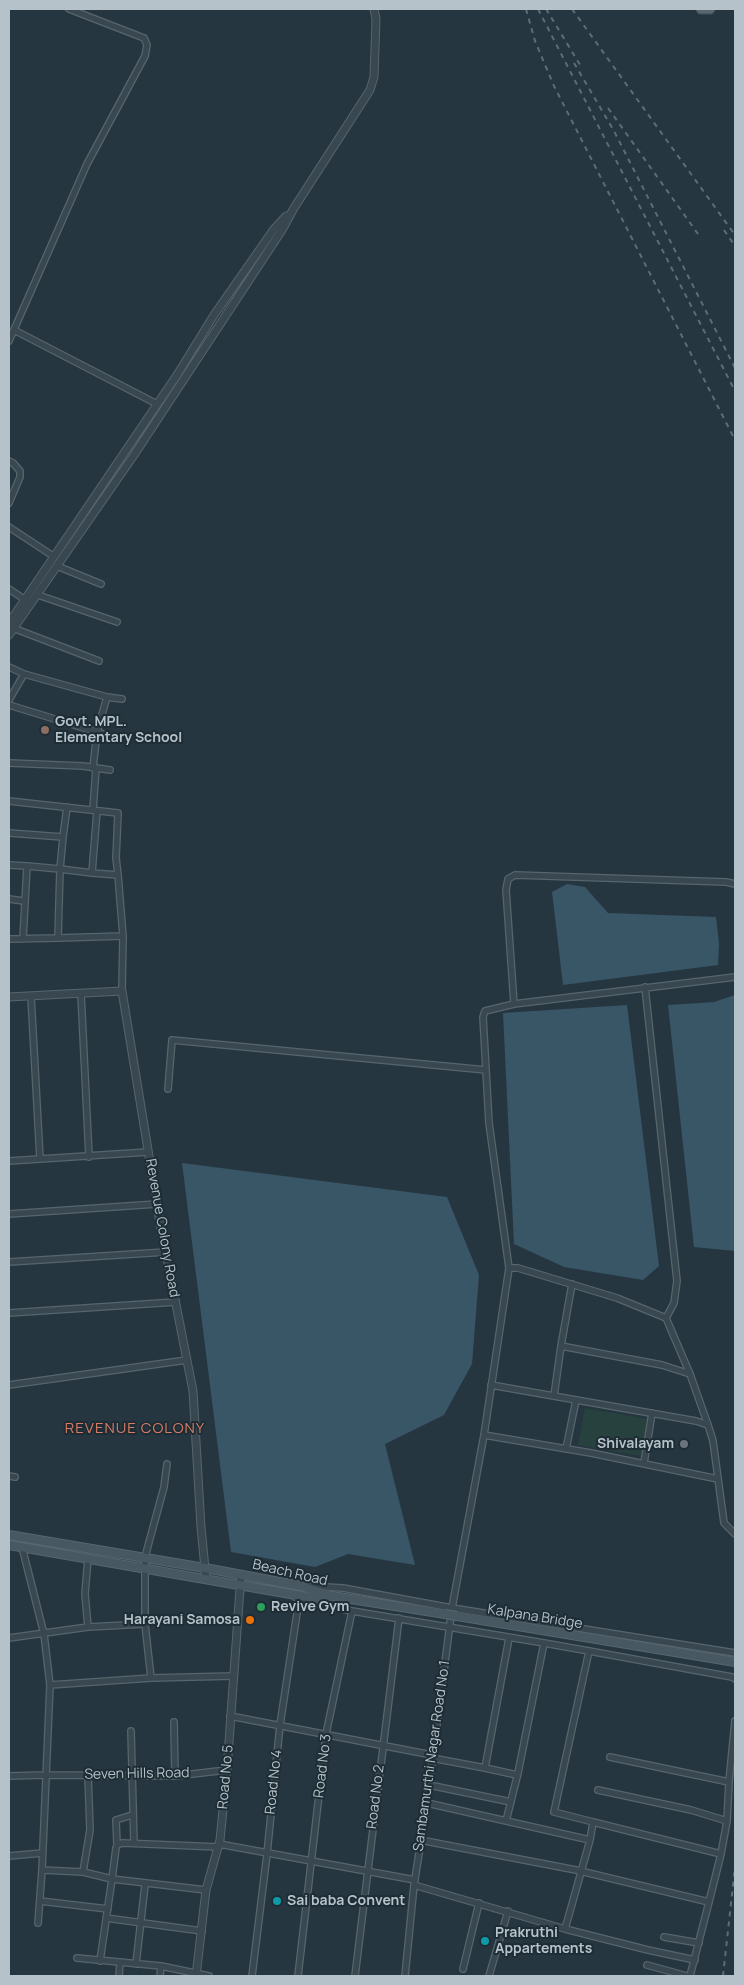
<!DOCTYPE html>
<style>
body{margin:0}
#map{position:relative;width:744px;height:1985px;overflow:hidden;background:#253640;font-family:Manrope,sans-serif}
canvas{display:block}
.frame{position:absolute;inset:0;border:10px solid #b5c2ca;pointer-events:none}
</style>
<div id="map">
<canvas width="744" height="1985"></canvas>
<div class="frame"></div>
</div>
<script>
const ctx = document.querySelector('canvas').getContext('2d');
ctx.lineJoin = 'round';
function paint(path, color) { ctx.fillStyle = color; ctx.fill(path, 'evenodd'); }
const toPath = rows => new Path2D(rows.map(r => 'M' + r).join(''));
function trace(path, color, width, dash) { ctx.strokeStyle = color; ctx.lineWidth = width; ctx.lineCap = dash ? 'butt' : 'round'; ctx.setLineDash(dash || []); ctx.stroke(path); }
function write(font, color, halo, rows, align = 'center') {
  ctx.font = font + ' Manrope,sans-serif'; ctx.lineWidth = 4; ctx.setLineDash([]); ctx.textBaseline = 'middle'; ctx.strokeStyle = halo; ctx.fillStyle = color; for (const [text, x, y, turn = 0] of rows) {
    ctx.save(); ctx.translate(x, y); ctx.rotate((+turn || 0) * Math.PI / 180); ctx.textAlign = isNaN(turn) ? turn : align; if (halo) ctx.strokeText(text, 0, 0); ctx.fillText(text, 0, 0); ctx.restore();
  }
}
const green = toPath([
 [585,1408,647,1419,641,1456,578,1445]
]);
const water = toPath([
 [567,884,585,887,608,913,716,917,719,944,718,965,563,985,552,892],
 [735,995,735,1251,694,1247,668,1005,714,1002],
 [627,1005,659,1266,643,1280,564,1267,514,1244,503,1013],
 [182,1163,447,1197,479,1275,472,1364,444,1415,385,1444,415,1565,348,1554,315,1567,231,1552]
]);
const minor = toPath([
 [14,330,157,404],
 [9,341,87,164,145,56,147,45,144,38,69,9],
 [9,461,13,463,20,471,20,477,9,503],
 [9,527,53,556],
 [57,566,101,584],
 [9,589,27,601],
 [38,595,117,622],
 [13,628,99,661],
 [9,667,24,674],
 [107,697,122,699],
 [9,700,24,674,107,697,97,732,118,739],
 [9,705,97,732,93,768],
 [9,763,83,766,110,770],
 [9,801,118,813,116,858,118,875],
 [93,810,96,768],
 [9,833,63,837,67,807],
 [9,865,27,866,23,939],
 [27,866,60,869,63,837],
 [92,873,118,875,123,936,122,991],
 [9,899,24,901],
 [58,938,123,936],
 [9,939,58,938,60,869,92,873,97,811],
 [645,987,677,1281,674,1303,666,1318],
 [81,994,89,1157],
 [31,996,40,1159],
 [514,1004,506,890,508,879,515,875,726,882,735,884],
 [168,1089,172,1040,486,1070],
 [9,1161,148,1152],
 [9,1214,157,1204],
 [9,1262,166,1252],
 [509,1268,489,1123,483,1017,485,1011,514,1004,735,977],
 [572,1284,561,1346,662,1365,690,1374],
 [9,1313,176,1302],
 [9,1385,187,1360],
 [491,1385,696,1421,708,1425],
 [554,1396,561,1346],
 [484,1435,591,1453,718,1479],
 [566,1449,576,1400],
 [644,1463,652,1413],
 [167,1464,164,1487,145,1557,145,1624,151,1678,233,1676],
 [9,1476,15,1477],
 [22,1547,44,1634,50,1685,151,1678],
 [308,1586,343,1588,452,1608,735,1653],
 [352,1611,544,1643,518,1773,506,1821],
 [88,1627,85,1594,88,1558],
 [9,1638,88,1627,145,1624],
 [509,1638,485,1768,517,1775],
 [544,1643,589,1651,554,1812,593,1822],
 [589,1651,732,1677,735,1679],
 [50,1685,42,1870,83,1872,112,1879,116,1848,117,1845,122,1843,219,1847],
 [230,1716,432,1755],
 [174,1722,175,1776],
 [131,1731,134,1843],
 [610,1757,729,1782,727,1821],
 [432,1758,485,1768],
 [9,1776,46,1775,175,1776,227,1770],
 [729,1782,735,1721],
 [429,1785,511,1802],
 [598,1790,691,1810,727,1821,721,1854],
 [427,1803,590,1840,565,1929,648,1950,695,1960],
 [420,1840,576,1870,709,1902,690,1976],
 [590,1840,593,1822,721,1854,709,1902],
 [219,1844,415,1880],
 [117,1845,116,1820,132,1815],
 [9,1856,42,1853],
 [83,1872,90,1830,88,1775],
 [414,1885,565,1929],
 [40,1901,108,1909],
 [106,1918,202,1931],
 [38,1923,42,1870],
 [664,1937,699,1943],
 [77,1958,161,1966,209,1976],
 [100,1961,112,1879,206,1890],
 [136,1964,145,1885],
 [647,1965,687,1976],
 [463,1969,479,1903],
 [119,1976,120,1963],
 [160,1976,161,1966],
 [252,1976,267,1854,280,1725,299,1600,296,1598],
 [298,1976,326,1734,352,1611,299,1600],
 [355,1976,399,1618],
 [405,1976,414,1885,427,1803,452,1608,484,1435,509,1268,518,1268,617,1298,666,1318,690,1374,708,1425,713,1441,724,1523,735,1534],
 [489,1976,508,1911]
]);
const tertiary = toPath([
 [9,623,177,375,214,315,274,229,286,216],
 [9,635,134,455,282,230,294,208,370,90,374,77,376,19,374,9],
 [9,997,122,991,160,1223,193,1391,201,1527,206,1579],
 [196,1976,206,1890,220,1840,227,1770,241,1575]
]);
const secondary = toPath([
 [9,1535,205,1568,301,1586,332,1596,445,1614],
 [9,1545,319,1599,330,1597],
 [457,1616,735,1662]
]);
const primary = toPath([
 [701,9,710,9]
]);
const rail = toPath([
 [526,9,535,41,554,86,735,440],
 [538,9,735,391],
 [546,9,582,68],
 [572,9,735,235],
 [574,63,614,131,735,368],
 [608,108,698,234],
 [724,230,735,246],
 [723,1976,735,1867]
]);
const secondaryBridge = toPath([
 [445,1614,457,1616]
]);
const markers = [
 [45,730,5,"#8d6e63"],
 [684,1444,5,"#6b7280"],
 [261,1607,5,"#2e9e5b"],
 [250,1620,5,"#e8710a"],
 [277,1901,5,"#0f9aa8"],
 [485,1941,5,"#0f9aa8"]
];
const poiNames = [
 ["Govt. MPL.",55,722],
 ["Elementary School",55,738],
 ["Shivalayam",674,1444,"right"],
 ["Revive Gym",271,1607],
 ["Harayani Samosa",240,1620,"right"],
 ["Sai baba Convent",287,1901],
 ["Prakruthi",495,1933],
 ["Appartements",495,1949]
];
const streetNames = [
 ["Revenue Colony Road",162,1228,80],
 ["Beach Road",290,1573,13],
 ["Kalpana Bridge",535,1617,9],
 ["Sambamurthi Nagar Road No 1",432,1756,-82],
 ["Road No 3",323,1766,-83],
 ["Seven Hills Road",137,1774,-1],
 ["Road No 5",226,1777,-85],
 ["Road No 4",274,1782,-84],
 ["Road No 2",376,1797,-83]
];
const neighbourhoodNames = [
 ["REVENUE COLONY",135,1429]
];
paint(green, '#27413e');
paint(water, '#395667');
trace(minor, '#57656d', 8);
trace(tertiary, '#57656d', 9);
trace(secondary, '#57656d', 10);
trace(primary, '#425159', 11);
trace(minor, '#394850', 5.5);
trace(tertiary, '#394850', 7);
trace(secondary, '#475863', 8);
trace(primary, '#576770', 9);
trace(rail, '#5b6d77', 2, [5, 5]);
trace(secondaryBridge, '#57656d', 10, []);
trace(secondaryBridge, '#475863', 8);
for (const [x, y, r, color] of markers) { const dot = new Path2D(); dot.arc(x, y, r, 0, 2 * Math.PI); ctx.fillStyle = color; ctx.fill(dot); trace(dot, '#1e2d35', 2); }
write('bold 14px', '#b5c2ca', '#1e2d35', poiNames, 'left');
write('14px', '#b5c2ca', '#1e2d35', streetNames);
ctx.letterSpacing = '1px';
write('15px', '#d67c65', '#1e2d35', neighbourhoodNames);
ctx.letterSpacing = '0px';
</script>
